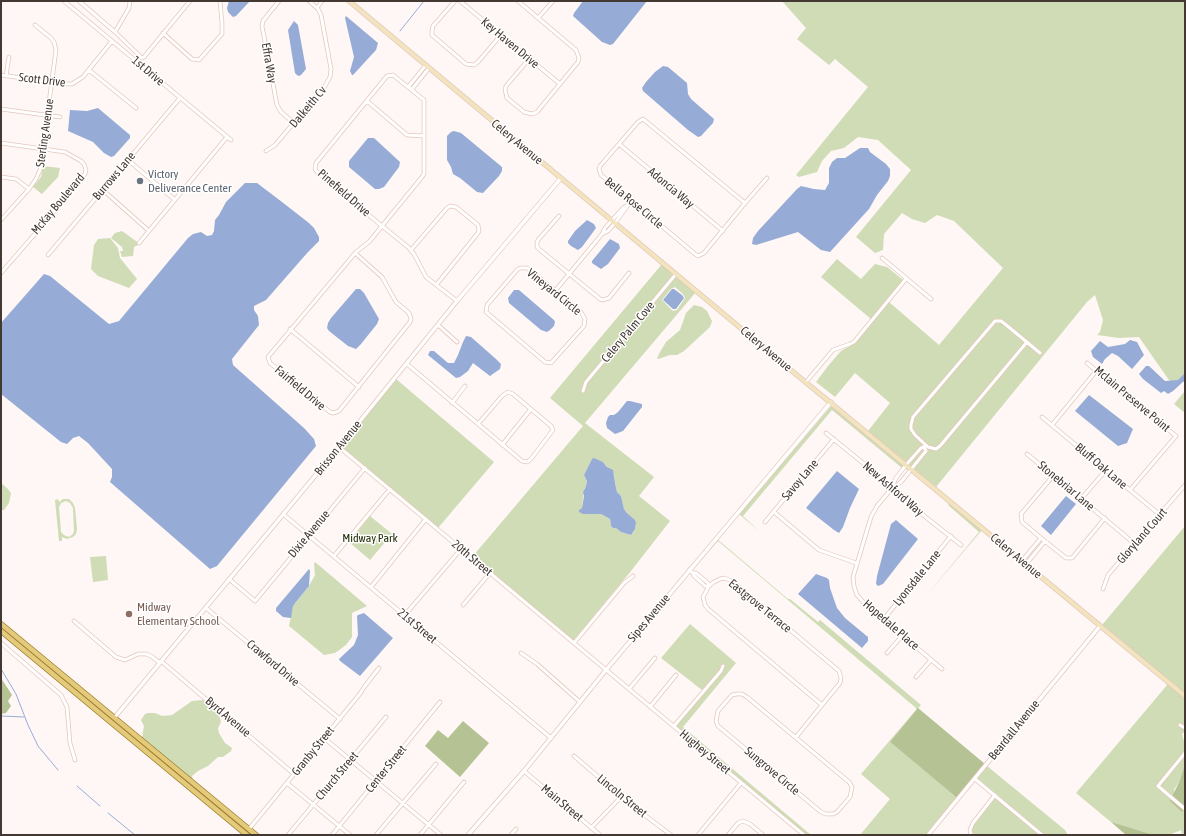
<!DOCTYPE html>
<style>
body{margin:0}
#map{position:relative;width:1186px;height:836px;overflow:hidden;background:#fef7f5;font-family:"Asap Condensed",sans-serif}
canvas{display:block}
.frame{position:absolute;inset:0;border:2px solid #443833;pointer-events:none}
</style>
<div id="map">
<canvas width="1186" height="836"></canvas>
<div class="frame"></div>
</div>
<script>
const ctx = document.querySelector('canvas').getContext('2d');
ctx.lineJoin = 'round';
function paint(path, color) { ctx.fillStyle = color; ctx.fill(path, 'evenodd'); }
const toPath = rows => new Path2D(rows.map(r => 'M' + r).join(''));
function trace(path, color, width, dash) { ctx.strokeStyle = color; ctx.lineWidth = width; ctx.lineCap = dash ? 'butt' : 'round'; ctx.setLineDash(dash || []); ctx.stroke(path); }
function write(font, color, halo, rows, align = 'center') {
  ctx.font = font + ' "Asap Condensed",sans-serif'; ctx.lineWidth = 3; ctx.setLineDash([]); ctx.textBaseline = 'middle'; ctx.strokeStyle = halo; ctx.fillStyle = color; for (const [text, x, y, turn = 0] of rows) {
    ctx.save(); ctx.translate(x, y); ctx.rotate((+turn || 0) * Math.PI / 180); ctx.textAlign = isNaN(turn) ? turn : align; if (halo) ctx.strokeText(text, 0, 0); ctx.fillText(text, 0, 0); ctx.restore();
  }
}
const green = toPath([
 [782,1,1185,1,1185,382,1171,383,1139,337,1119,338,1097,335,1100,332,1103,320,1095,295,1087,302,936,487,868,431,890,403,855,373,835,397,816,382,828,366,841,351,855,343,889,302,939,345,1003,268,954,221,937,215,925,223,912,219,902,213,884,234,883,250,875,253,856,237,911,170,878,140,858,137,844,148,831,151,822,161,817,172,799,177,796,175,868,87,835,59,829,65,797,39,806,28],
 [43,166,60,168,58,177,42,194,33,187,41,177],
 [122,231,140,244,134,247,133,256,122,257,120,251,123,251,122,247,111,238,115,233],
 [110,238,118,248,120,258,137,279,129,288,98,276,91,269,94,245,98,239],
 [837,259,861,279,875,264,887,267,903,280,871,319,821,277],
 [662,264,674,274,585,381,581,392,584,393,587,383,676,276,696,292,585,423,654,477,639,496,670,521,631,571,573,641,473,556,583,426,550,398],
 [675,287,683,294,685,298,677,310,673,311,662,300,671,289],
 [592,459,598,460,603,462,614,474,616,488,617,492,621,496,624,509,636,523,635,529,631,535,621,532,616,528,613,528,611,526,610,519,601,514,583,514,580,509,582,508,584,489,586,486,587,481,584,475],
 [694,305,702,307,707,311,712,321,710,327,684,351,677,355,670,355,658,359,657,358,660,352,666,342,680,330,686,313],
 [396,379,494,462,438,528,341,447],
 [1185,391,1185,413,1174,404],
 [832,405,906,467,902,468,832,410,743,516,759,531,739,514],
 [1,483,7,488,11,493,9,503,4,510,1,510],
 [58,499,59,502,63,499,69,499,73,503,75,508,77,529,76,534,73,537,67,539,62,537,62,541,59,541,55,500],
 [66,501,70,503,73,508,74,531,73,534,69,537,64,535,61,532,59,507,61,503],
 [950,503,982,530,926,596,979,532,948,505],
 [370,516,392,534,370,560,349,542],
 [1185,526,1185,694,1102,625],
 [717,539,788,599,790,599,818,622,820,620,921,705,890,742,957,798,927,835,860,835,890,799,861,774,916,710,916,708,718,541,694,568],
 [106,556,108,580,93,582,90,557],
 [315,562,367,606,352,613,352,637,346,645,335,653,324,655,289,626,293,606,309,586,315,575,314,564],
 [690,624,736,663,683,727,811,835,806,835,676,726,722,672,725,665,723,664,720,670,702,690,661,658],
 [1168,684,1185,698,1185,731,1182,734,1185,745,1185,763,1180,780,1174,790,1182,811,1185,808,1185,835,1182,835,1181,830,1169,835,1150,835,1111,822,1076,793],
 [203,700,214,708,219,715,221,722,218,728,219,733,225,743,232,748,231,751,223,757,218,757,208,766,198,771,192,776,193,780,142,738,144,726,141,720,145,714,148,713,155,713,162,716,172,715,192,701],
 [987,766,1065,830,1068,835,1045,835,977,778],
 [995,798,1040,835,974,835,971,830,974,823]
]);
const forest = toPath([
 [1,678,12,695,8,701,11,706,6,713,1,714],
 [918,708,985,764,957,798,890,742],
 [463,721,489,743,460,777,425,746,438,730,448,738],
 [1185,763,1185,808,1182,812,1170,801,1180,780],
 [1111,822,1150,834,1150,835,1126,835]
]);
const water = toPath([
 [229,1,250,1,236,16,233,17,228,12,227,8],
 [583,1,647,1,613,44,610,45,602,42,573,16,574,13],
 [346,16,378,43,376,50,353,75,352,75,350,71,354,57,345,18],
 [294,21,298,25,306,69,301,75,299,76,297,75,295,73,288,30],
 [663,66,668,67,687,83,688,94,691,99,714,119,713,123,701,136,698,137,688,130,643,91,642,88,646,82,655,72],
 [98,108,130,135,130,138,114,156,111,157,104,153,93,142,68,131,70,110,87,111],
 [454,131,461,133,502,167,502,171,499,176,483,193,477,192,460,178,453,174,451,167,447,160,447,136,451,132],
 [368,138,374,138,400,162,399,167,384,187,379,189,375,189,349,167,349,161],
 [860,148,868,148,870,152,886,164,890,169,890,176,888,181,877,195,869,209,830,252,821,250,798,232,756,245,752,244,753,238,758,231,797,189,801,186,814,189,825,190,829,183,829,168,832,162,837,158,845,158],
 [245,183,257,183,282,202,309,223,314,228,319,237,319,241,308,252,266,300,254,306,254,310,258,316,259,325,232,359,233,365,304,428,314,439,316,446,217,566,210,569,110,482,112,477,112,469,88,443,79,436,73,438,67,444,61,442,1,394,1,323,44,274,50,276,109,324,119,321,188,238,193,234,201,232,207,236,212,235,214,231,215,220,219,215,226,202],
 [587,220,594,224,596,228,582,247,578,250,571,246,568,243,568,241,575,231],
 [610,239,619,244,620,248,608,264,601,269,592,263,592,261],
 [356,289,360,289,364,293,379,319,377,324,361,344,356,349,348,346,329,331,327,328,328,323,331,318],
 [672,289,674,289,682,295,684,298,676,309,673,309,663,300],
 [514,290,519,290,554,320,555,322,554,326,550,330,547,332,541,330,509,303,508,298],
 [466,336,471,337,496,359,501,364,500,369,490,376,473,363,468,371,460,377,456,378,428,355,430,351,434,351,448,363,454,363,458,355,463,342],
 [1130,340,1137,342,1144,355,1132,369,1118,356,1112,353,1105,359,1102,364,1093,357,1091,351,1100,341,1108,347,1125,344],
 [1146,366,1149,366,1165,381,1178,380,1185,373,1185,380,1173,391,1168,394,1164,391,1161,393,1143,379,1139,374],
 [1089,395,1133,429,1127,443,1118,446,1075,411],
 [627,401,630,401,642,404,642,407,623,431,615,434,607,428,606,423,608,417,610,415,614,415,618,412],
 [594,458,603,462,607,467,613,470,616,488,617,492,621,496,624,509,627,513,635,520,636,523,635,529,631,535,621,532,616,528,613,528,611,526,610,519,601,514,583,514,579,512,579,510,582,508,584,496,583,492,586,486,587,481,584,475,592,459],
 [837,471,859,489,850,508,843,527,839,533,834,530,806,508],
 [1066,496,1076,504,1051,535,1041,526],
 [896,520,918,539,883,584,878,586,876,584,877,576,891,524],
 [309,569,310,571,309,586,296,602,293,606,291,618,283,617,276,611,276,608],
 [816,574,827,578,829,580,830,588,837,608,845,618,868,637,868,641,862,648,798,594],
 [364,613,393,638,360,676,340,661,339,659,354,645,358,635,357,616,358,615]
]);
const stream = toPath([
 [400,31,424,1],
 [1,669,16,694,28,725,38,746,58,770],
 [1,716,24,717],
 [77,786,100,806],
 [108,813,135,835]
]);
const minor = toPath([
 [64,1,231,140],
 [79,1,115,32,142,58,144,57,190,1],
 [279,1,263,21,262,26,277,105,281,112,294,123],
 [455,1,433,26,432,31,432,35,466,64,474,65,478,62,501,35],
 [460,1,560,84],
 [518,1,576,50,579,58,578,62,537,112,532,114,524,112,507,98,505,90,506,86,529,59],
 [317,8,322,1],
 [538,18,553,1],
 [115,32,129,8,130,1],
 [163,33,192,59,199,60,222,34,222,23,220,1],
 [89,70,136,108],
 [1,75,65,84,72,84,83,77,112,41],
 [6,76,9,57],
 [409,86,426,65],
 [412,89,429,68],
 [367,101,407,135,424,136],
 [1,109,60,117],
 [1,143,65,152,81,161,84,164,86,170,85,174,47,220,1,273],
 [619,144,723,231],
 [266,151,275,145,325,86,330,77,331,69,321,15,318,9,309,1],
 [128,160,175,200],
 [1,177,16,179,29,189],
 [103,190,149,231],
 [745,203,643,119,638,122,600,166,599,169,601,175,695,254,698,256,704,253,745,203,767,178],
 [559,216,538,240,537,243,537,247,540,250,600,299,603,300,609,298,629,273],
 [1,220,29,189,36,179,40,170,56,50,54,42,51,38,35,25],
 [602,234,608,231,615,223,631,201],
 [139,243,227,137],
 [411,250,447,208,450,206,456,207,478,225,479,231,478,233,437,284],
 [355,253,382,277,396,302,409,313,411,319,410,322,339,411,333,413,330,412,270,363,268,357,351,258,355,253,370,241,382,226,422,177,424,174,424,100,393,75,387,76,316,163,315,169,317,172,382,226,408,247,414,254,426,277,457,301],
 [48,255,180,98],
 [882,258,931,299],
 [520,268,527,268,530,270,581,312,585,319,584,326,551,363,545,362,486,312,487,305,517,270,520,268],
 [555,291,602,234,605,228,624,207,628,205],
 [438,325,457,342],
 [290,329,359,387],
 [1027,342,940,446,936,449,928,447,915,435,911,429,911,425,913,417,995,321,1001,321,1005,324,1040,353],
 [1087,363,1176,436,1130,490],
 [407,364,522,461,527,462,531,459,553,430,551,426,513,394,508,392,502,396,478,424],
 [806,382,833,350,850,344,854,342,906,279],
 [583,391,586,382,676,274],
 [452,403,465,386],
 [1042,417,1160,515],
 [1052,425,1097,370],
 [826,433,911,502,918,511,961,545],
 [502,445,531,409],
 [339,447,804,835],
 [924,447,926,451,921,457,901,482,892,488,877,506,871,517,853,577,854,586,857,595,864,603,942,669],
 [1027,454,1135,544],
 [1053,476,1021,514,1022,522,1041,538,1066,558,1072,558,1105,518],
 [892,488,896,478,906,465,921,448,925,446],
 [1081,499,1106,470],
 [774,512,819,550,856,563],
 [283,514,551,738],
 [765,522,834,439],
 [334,556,390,489],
 [1022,561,1041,538],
 [1026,564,1045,541],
 [689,570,693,573,694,576,702,583,705,586,709,586],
 [693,573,696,573,708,583,709,586],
 [229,579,255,601,365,468],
 [371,587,426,519],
 [1103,589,1108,575,1185,485],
 [463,605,490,573],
 [206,608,340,719],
 [404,616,461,549],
 [883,620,951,536],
 [74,621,116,657,125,660,138,654,146,654,151,656,160,663],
 [1,643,61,695,67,707,70,743,75,760],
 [574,643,624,583,633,576],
 [521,653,537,664,580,702],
 [887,653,902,636],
 [161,661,294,774],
 [916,677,931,660],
 [629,689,655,658],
 [737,694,742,694,747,697,849,782,852,787,850,797,837,812,833,814,826,814,821,812,718,726,716,721,718,711,732,695,737,694],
 [650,707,676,675],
 [1180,725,1185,728],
 [674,726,721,671,723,666],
 [796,737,822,705,708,609,705,605,703,597,709,586,714,582,720,579,724,578,732,581,839,671,841,678,840,683,822,705],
 [324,738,441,835],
 [1185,753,1158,786,1185,809],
 [574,756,630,804,671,835],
 [524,771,600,835],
 [975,779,1042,835],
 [287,783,350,835],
 [591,828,622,796],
 [249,829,359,695,365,686,379,668],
 [288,835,386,717],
 [332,835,440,702],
 [376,835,436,764],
 [420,835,464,782],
 [511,835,516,829],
 [698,835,741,783],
 [728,835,738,823,743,821,750,824,763,835],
 [971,835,970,830,973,823,995,795]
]);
const tertiary = toPath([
 [115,717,339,447,457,301,561,178],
 [468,835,524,771,606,670,831,402],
 [928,835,1100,626]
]);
const secondary = toPath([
 [349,1,786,366,1185,696]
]);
const primary = toPath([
 [1,624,256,835],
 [1,631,247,835]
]);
const markers = [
 [140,181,4,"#6b7280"],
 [129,614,4,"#8d6e63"]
];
const streetNames = [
 ["Key Haven Drive",510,43,40],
 ["Effra Way",269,63,80],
 ["1st Drive",148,71,40],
 ["Scott Drive",42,80,7],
 ["Dalkeith Cv",308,107,-50],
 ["Sterling Avenue",45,133,-82],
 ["Celery Avenue",517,142,40],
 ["Burrows Lane",114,176,-50],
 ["Adoncia Way",671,188,40],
 ["Pinefield Drive",344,193,41],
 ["Bella Rose Circle",634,203,40],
 ["McKay Boulevard",58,204,-50],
 ["Vineyard Circle",554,292,39],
 ["Celery Palm Cove",628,332,-50],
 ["Celery Avenue",766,349,40],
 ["Fairfield Drive",300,388,40],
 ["Mclain Preserve Point",1132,399,40],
 ["Brisson Avenue",338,448,-51],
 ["Bluff Oak Lane",1101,466,40],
 ["Savoy Lane",800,480,-50],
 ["Stonebriar Lane",1066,486,40],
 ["New Ashford Way",893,489,41],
 ["Dixie Avenue",309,534,-50],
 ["Gloryland Court",1142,536,-49],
 ["Celery Avenue",1016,556,40],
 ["20th Street",472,558,40],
 ["Lyonsdale Lane",917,578,-51],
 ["Eastgrove Terrace",760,606,39],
 ["Sipes Avenue",649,618,-50],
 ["Hopedale Place",891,625,41],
 ["21st Street",417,626,40],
 ["Crawford Drive",273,663,40],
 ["Byrd Avenue",228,717,40],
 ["Beardall Avenue",1014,730,-51],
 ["Granby Street",313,751,-51],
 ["Hughey Street",705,752,40],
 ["Center Street",386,769,-51],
 ["Sungrove Circle",772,771,40],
 ["Church Street",337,776,-50],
 ["Lincoln Street",622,796,39],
 ["Main Street",562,803,40]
];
const worshipNames = [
 ["Victory",148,174],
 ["Deliverance Center",148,188]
];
const parkNames = [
 ["Midway Park",370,538]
];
const educationNames = [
 ["Midway",137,607],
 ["Elementary School",137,621]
];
paint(green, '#cfdcb5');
paint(forest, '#b4c294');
paint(water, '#96acd6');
trace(stream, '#96acd6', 1);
trace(minor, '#e5c6b9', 4.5);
trace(tertiary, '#e5c6b9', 5);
trace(secondary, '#e5c6b9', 5.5);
trace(primary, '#a0802a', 6);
trace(minor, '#fff', 3);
trace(tertiary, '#fff', 3.5);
trace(secondary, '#f2e4be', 4);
trace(primary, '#e4ca7c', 4.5);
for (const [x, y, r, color] of markers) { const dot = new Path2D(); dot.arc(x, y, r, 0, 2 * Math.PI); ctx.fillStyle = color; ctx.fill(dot); trace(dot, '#fff', 1.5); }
write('12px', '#443833', '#fff', streetNames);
write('12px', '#5b616d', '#fff', worshipNames, 'left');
write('12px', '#252e0a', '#fff', parkNames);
write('12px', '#785e54', '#fff', educationNames, 'left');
</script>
